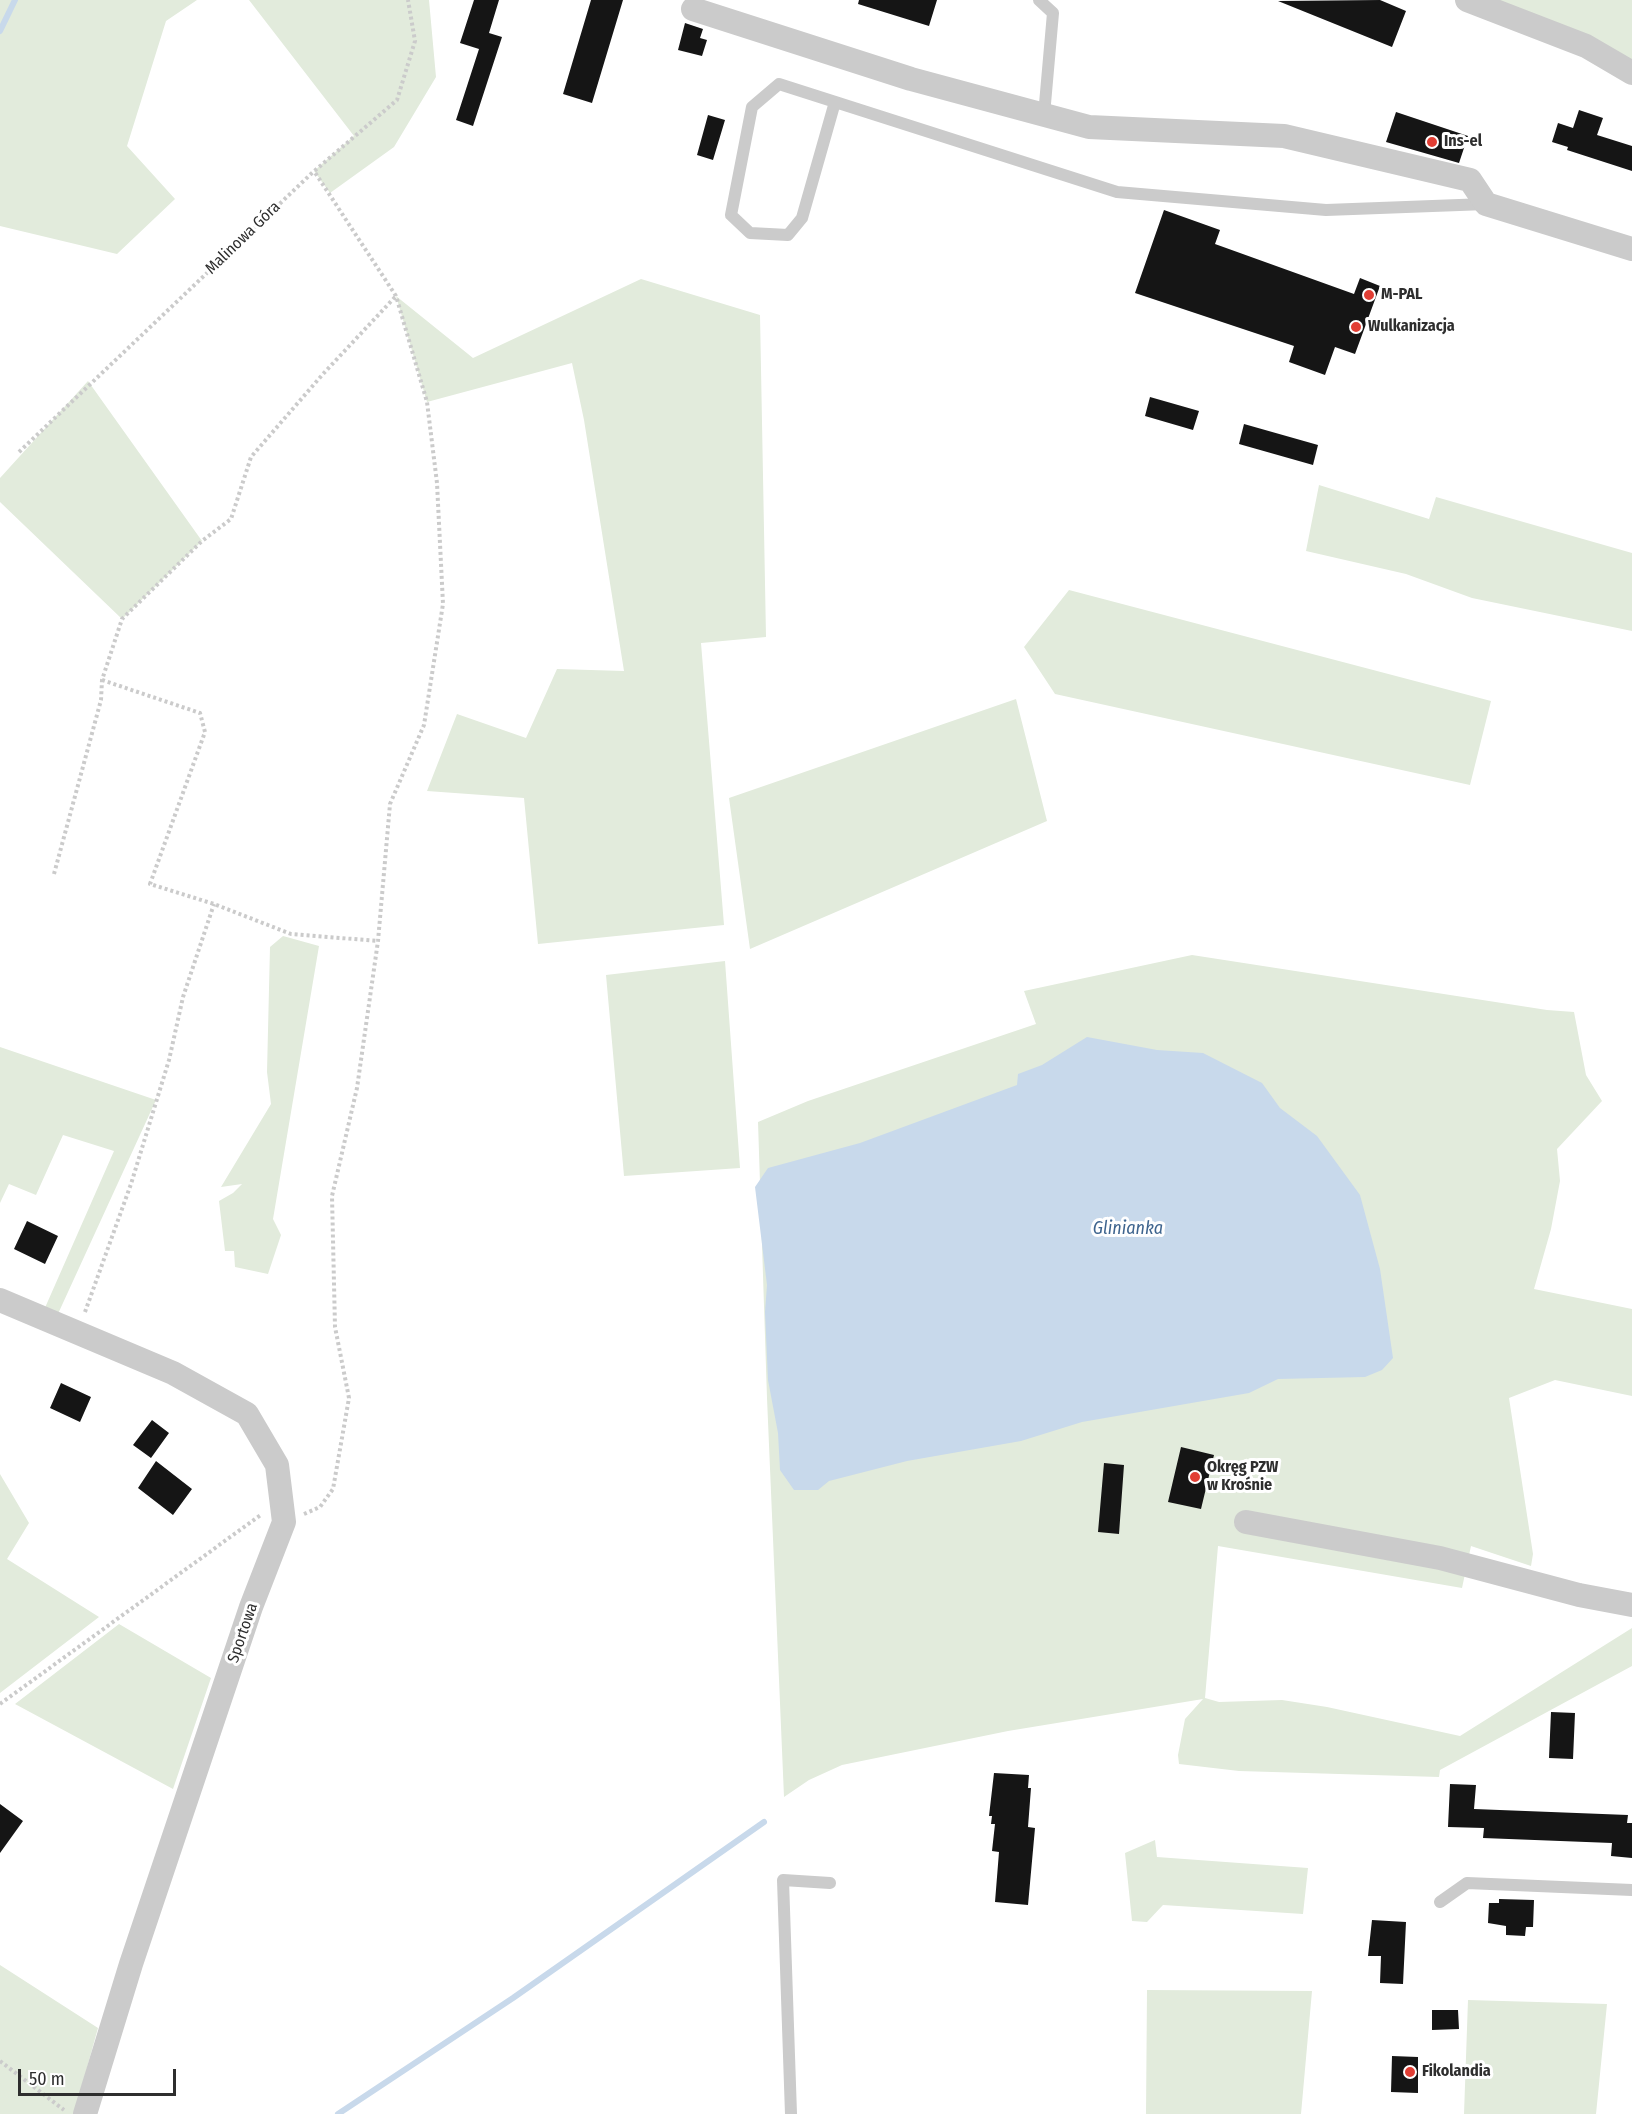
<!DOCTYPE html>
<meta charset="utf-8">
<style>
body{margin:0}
#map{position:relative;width:1632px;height:2114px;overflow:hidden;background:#fff;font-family:"Fira Sans Condensed",sans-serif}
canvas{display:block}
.scale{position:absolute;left:18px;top:2069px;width:158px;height:27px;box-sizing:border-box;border:3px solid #2e2e2e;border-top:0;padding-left:8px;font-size:18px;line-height:21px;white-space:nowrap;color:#2e2e2e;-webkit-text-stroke:4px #fff;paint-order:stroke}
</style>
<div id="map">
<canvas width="1632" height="2114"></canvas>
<div class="scale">50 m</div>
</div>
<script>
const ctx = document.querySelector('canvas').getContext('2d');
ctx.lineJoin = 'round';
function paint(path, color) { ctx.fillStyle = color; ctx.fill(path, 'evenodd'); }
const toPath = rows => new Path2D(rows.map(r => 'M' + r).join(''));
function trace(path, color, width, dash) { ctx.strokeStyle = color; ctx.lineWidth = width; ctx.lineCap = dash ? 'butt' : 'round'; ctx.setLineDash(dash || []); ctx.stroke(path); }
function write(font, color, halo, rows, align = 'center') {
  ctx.font = font + ' "Fira Sans Condensed",sans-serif'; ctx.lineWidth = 6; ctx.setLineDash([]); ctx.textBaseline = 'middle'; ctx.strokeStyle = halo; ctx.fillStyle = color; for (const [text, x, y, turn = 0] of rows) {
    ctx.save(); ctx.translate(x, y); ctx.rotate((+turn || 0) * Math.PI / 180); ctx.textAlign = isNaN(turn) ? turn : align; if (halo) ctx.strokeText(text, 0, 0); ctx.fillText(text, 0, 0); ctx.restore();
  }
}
const green = toPath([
 [0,0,197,0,166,21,127,146,175,199,117,254,0,226],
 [249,0,429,0,436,77,394,147,330,193,314,171,354,136],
 [1466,0,1632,0,1632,77],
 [641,279,760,315,766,637,701,643,724,925,538,944,524,798,427,791,457,714,526,738,557,669,624,671,584,420,572,363,427,402,396,296,473,358],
 [88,381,202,541,122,619,0,502,0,478],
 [1319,485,1429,519,1436,497,1632,553,1632,631,1472,598,1406,574,1306,551],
 [1069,590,1491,701,1470,785,1055,694,1024,647],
 [1016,699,1047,821,750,949,729,798],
 [283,936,319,946,273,1219,281,1235,268,1274,235,1267,234,1251,225,1251,219,1201,233,1193,242,1184,221,1187,271,1104,267,1072,270,947],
 [1192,955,1547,1010,1574,1012,1586,1075,1602,1101,1557,1149,1560,1181,1551,1229,1534,1289,1632,1309,1632,1396,1555,1380,1509,1398,1533,1554,1531,1566,1471,1546,1462,1588,1218,1546,1205,1698,1219,1702,1282,1700,1327,1707,1460,1736,1632,1628,1632,1666,1440,1770,1439,1777,1239,1771,1179,1764,1178,1755,1185,1719,1203,1699,1008,1731,842,1765,809,1780,784,1797,767,1398,758,1122,808,1101,1036,1024,1024,991],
 [725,961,740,1168,624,1176,606,975],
 [0,1047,156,1100,57,1316,44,1310,114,1151,63,1135,36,1195,9,1184,0,1203],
 [0,1474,29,1523,7,1559,99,1617,0,1693],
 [119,1624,211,1678,173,1789,15,1704],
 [1155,1840,1157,1857,1308,1868,1303,1914,1163,1905,1147,1922,1132,1921,1125,1853],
 [0,1965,98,2028,74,2114,0,2114],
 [1147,1990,1312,1991,1301,2114,1146,2114],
 [1468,2000,1607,2004,1596,2114,1464,2114]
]);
const water = toPath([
 [1087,1037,1157,1050,1203,1053,1262,1083,1280,1108,1317,1136,1360,1195,1380,1269,1393,1358,1382,1370,1365,1377,1278,1379,1249,1393,1082,1422,1021,1441,907,1461,829,1481,818,1490,794,1490,780,1470,778,1433,768,1380,765,1312,767,1285,755,1187,768,1168,860,1143,1017,1085,1018,1074,1042,1065]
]);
const stream = toPath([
 [0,31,15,0],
 [338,2114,513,1998,764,1822]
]);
const building = toPath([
 [474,0,499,0,489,33,502,37,473,126,456,120,479,49,460,43],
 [591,0,623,0,592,103,563,94],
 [859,0,937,0,929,26,858,4],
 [1380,0,1406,11,1392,47,1278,1],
 [685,23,703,29,700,38,707,40,702,56,678,50],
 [1579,110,1603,118,1597,135,1632,146,1632,171,1567,150,1568,147,1552,142,1558,123,1573,128],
 [1396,112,1468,136,1459,163,1386,142],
 [708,115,725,120,713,160,697,155],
 [1164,210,1220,230,1215,244,1354,294,1360,278,1380,286,1355,354,1335,347,1325,375,1289,362,1294,346,1135,293],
 [1150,397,1199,411,1193,430,1145,416],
 [1244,424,1318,445,1313,465,1239,444],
 [27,1221,58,1236,45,1264,14,1249],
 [61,1383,91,1397,80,1422,50,1408],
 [152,1420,169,1433,151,1458,133,1445],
 [1181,1447,1214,1455,1201,1509,1168,1502],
 [156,1461,192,1489,173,1515,138,1488],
 [1104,1463,1124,1465,1119,1534,1098,1532],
 [1551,1712,1575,1713,1573,1759,1549,1758],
 [994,1773,1029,1775,1028,1788,1031,1788,1028,1827,1035,1828,1028,1905,995,1902,999,1852,992,1851,995,1824,991,1824,992,1816,989,1816],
 [1450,1784,1476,1785,1474,1809,1628,1815,1627,1823,1632,1823,1632,1858,1611,1856,1612,1843,1483,1838,1484,1828,1448,1827],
 [0,1804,23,1821,0,1853],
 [1499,1899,1534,1900,1533,1927,1526,1927,1525,1936,1506,1935,1506,1926,1488,1923,1489,1903,1499,1903],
 [1372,1920,1406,1922,1403,1984,1380,1983,1381,1956,1368,1956],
 [1432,2010,1458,2010,1459,2029,1432,2030],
 [1392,2056,1418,2057,1418,2093,1391,2092]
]);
const path = toPath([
 [19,452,312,173,397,100,415,41,408,0],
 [102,680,200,713,205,732,150,884,214,904,291,934,378,941],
 [54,874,101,700,102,680,122,619,202,541,231,519,251,457,323,374,396,296],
 [85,1312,131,1184,169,1060,183,997,214,904],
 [304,1514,320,1507,333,1489,349,1398,335,1327,332,1196,357,1088,378,941,390,804,424,725,443,604,437,483,427,402,396,296,314,171],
 [0,1704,262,1514],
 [0,2061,64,2110]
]);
const lane = toPath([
 [1039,0,1053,13,1044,115],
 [835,102,802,218,788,235,750,233,731,215,752,107,779,84,1117,192,1326,210,1486,204],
 [1440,1902,1467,1883,1632,1890],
 [791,2114,783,1880,830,1883]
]);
const street = toPath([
 [1467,0,1586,46,1632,73],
 [693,9,911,79,1089,127,1284,136,1470,180,1486,204,1632,249],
 [0,1300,173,1373,247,1414,277,1465,284,1522,251,1607,131,1964,85,2114],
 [1246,1522,1440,1558,1579,1595,1632,1605]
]);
const markers = [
 [1432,142,6,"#e13e34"],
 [1369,295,6,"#e13e34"],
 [1356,327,6,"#e13e34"],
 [1195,1477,6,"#e13e34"],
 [1410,2072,6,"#e13e34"]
];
const poiNames = [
 ["Ins-el",1444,142],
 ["M-PAL",1381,295],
 ["Wulkanizacja",1368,327],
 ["Okręg PZW",1207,1468],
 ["w Krośnie",1207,1486],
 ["Fikolandia",1422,2072]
];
const streetNames = [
 ["Malinowa Góra",243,238,-44],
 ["Sportowa",243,1633,-71]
];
const waterNames = [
 ["Glinianka",1128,1229]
];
paint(green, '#e2ebdc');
paint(water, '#c8d9eb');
trace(stream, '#c8d9eb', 6);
paint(building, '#151515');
trace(path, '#cbcbcb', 4, [3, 3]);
trace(lane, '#cbcbcb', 12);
trace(street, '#cbcbcb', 24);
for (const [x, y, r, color] of markers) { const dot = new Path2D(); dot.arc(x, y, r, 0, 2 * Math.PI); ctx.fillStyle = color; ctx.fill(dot); trace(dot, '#fff', 2); }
write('bold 16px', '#2e2e2e', '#fff', poiNames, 'left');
write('16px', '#2e2e2e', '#fff', streetNames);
write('italic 18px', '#3e648e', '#fff', waterNames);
</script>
